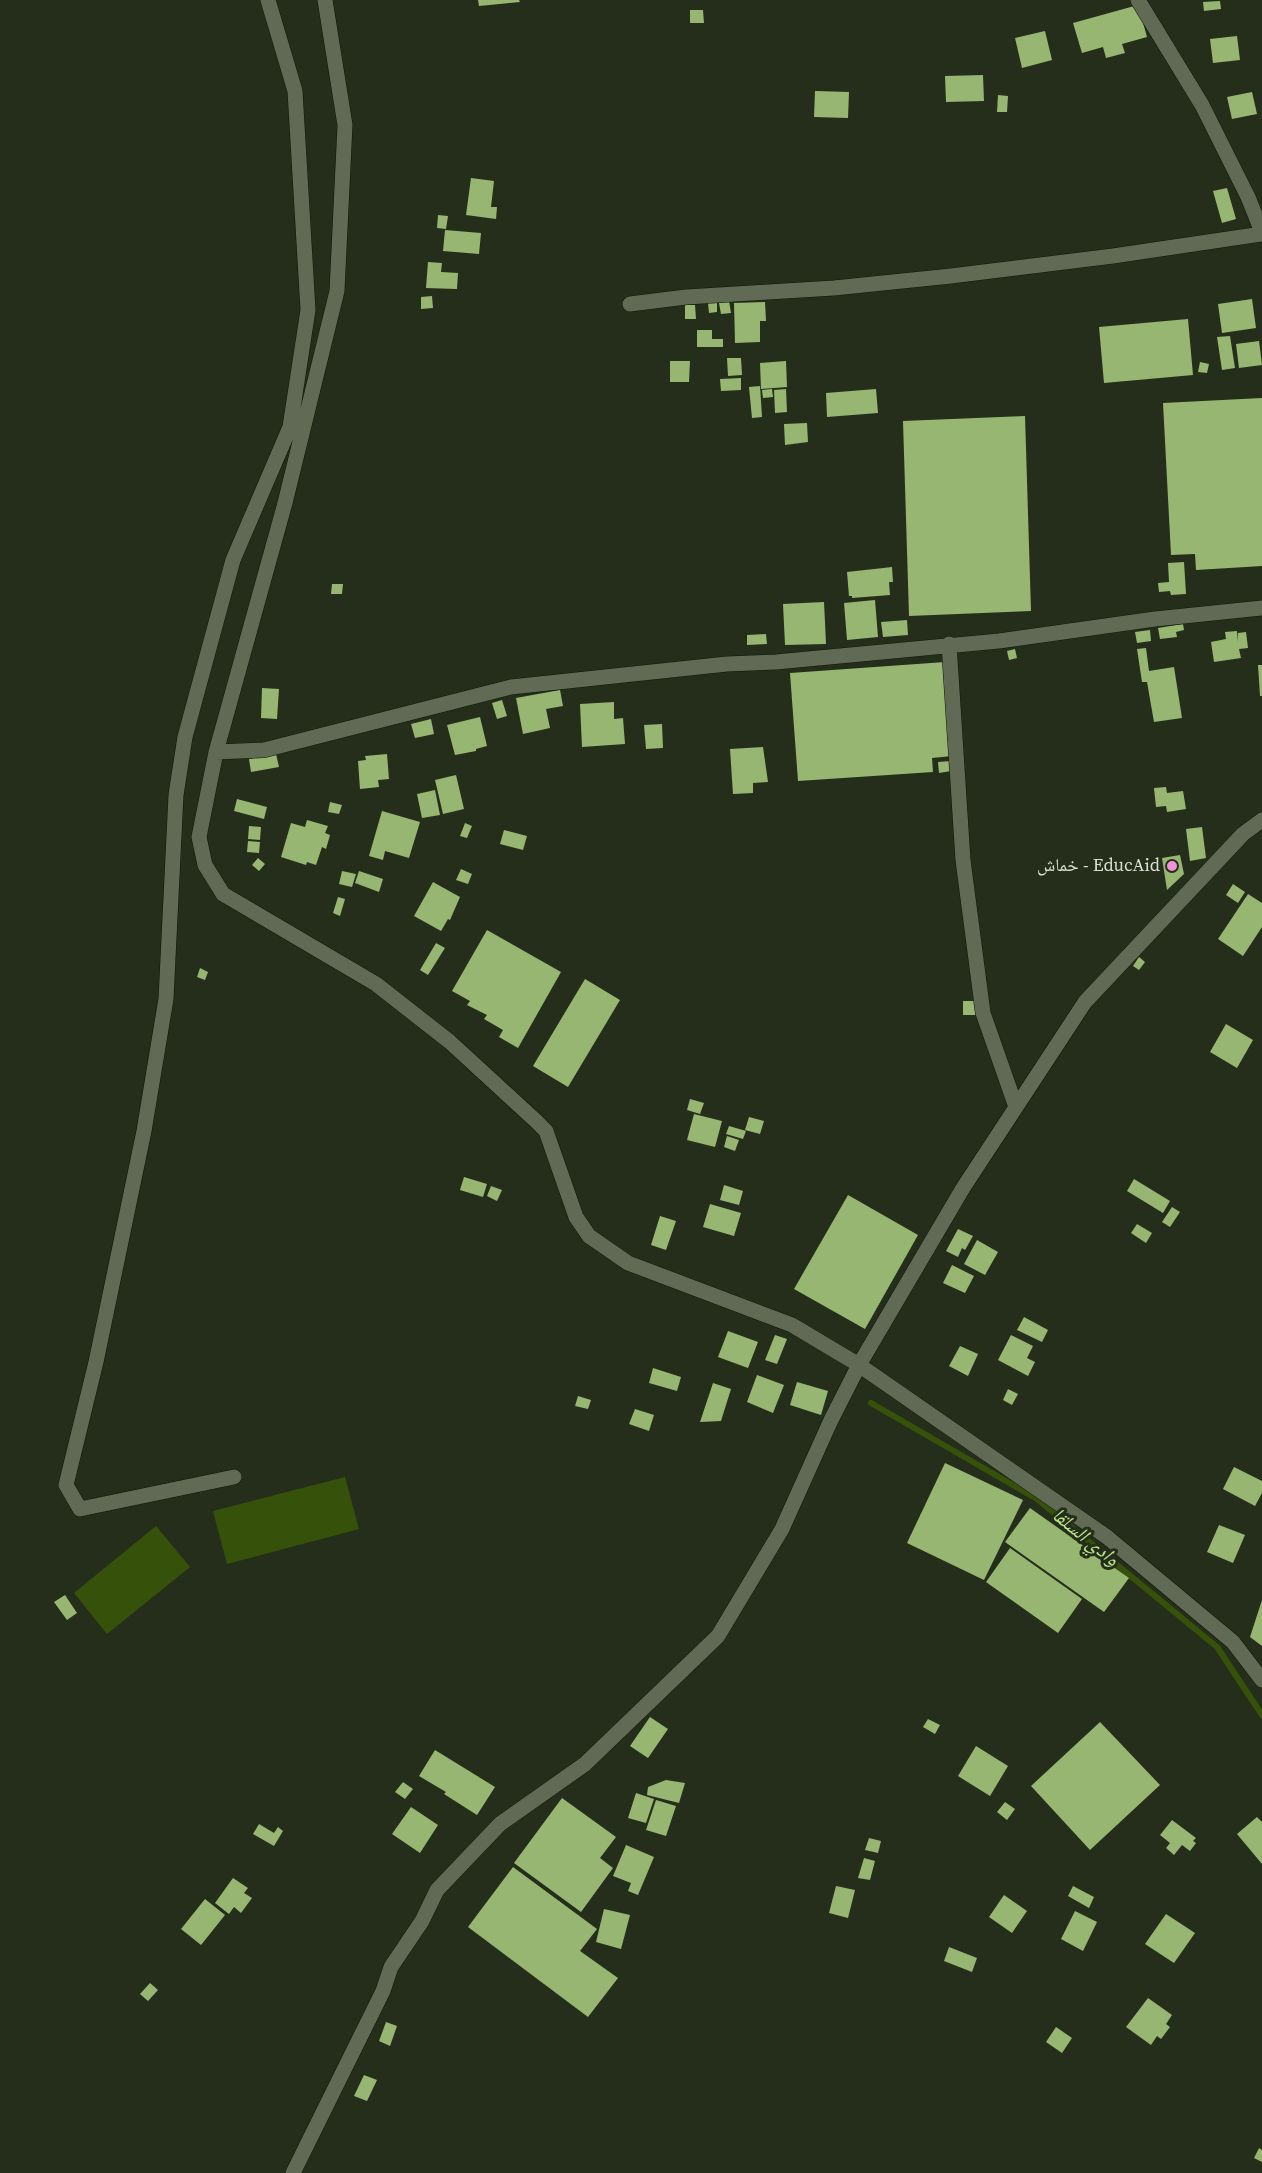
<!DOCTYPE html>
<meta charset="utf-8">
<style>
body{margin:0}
canvas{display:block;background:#252e1b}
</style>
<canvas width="1262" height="2173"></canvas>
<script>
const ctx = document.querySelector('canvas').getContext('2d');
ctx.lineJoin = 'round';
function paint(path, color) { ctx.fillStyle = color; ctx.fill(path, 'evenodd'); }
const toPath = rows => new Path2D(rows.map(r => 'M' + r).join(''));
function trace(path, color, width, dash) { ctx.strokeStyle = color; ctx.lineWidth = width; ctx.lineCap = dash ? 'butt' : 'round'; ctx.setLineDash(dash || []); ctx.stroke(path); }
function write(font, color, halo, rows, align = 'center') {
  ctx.font = font + ' "Source Serif 4","Noto Naskh Arabic",serif'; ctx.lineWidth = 6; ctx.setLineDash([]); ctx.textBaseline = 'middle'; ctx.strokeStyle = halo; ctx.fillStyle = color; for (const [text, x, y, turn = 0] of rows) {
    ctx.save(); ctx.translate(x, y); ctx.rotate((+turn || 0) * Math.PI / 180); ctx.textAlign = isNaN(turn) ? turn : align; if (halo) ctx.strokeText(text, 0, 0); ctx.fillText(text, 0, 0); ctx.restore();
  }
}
const water = toPath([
 [345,1477,359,1529,227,1564,213,1511],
 [156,1526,190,1567,107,1634,74,1593]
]);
const stream = toPath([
 [871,1403,1037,1499,1217,1647,1262,1715]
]);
const building = toPath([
 [478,0,519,0,520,2,479,6],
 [1220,1,1221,9,1204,11,1203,2],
 [1138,5,1147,37,1122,44,1125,53,1106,58,1103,47,1082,53,1073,23],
 [690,10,703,10,704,23,690,23],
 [1045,31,1052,60,1022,68,1015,38],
 [1237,36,1240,60,1213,63,1210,39],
 [983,75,984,101,946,102,945,76],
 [815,91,849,92,848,118,814,117],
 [1252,92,1257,114,1232,119,1227,97],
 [998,95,1008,96,1007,112,997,112],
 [471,178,494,181,491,207,497,207,496,219,466,215],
 [1227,188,1236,219,1222,223,1213,191],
 [438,215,448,216,446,229,437,228],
 [445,230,481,233,479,254,443,251],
 [428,262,442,263,441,272,458,273,457,289,426,288],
 [432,296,433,308,421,309,421,297],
 [1252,299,1256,328,1222,333,1218,304],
 [729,301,731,313,721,314,719,303],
 [717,302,717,312,709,313,708,303],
 [765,302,766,321,760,321,760,342,735,343,734,303],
 [685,305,695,305,696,319,685,319],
 [1188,319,1193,375,1104,383,1099,327],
 [697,330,712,330,712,339,723,339,723,347,697,347],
 [1230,336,1235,368,1222,370,1217,337],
 [1259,341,1262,365,1239,368,1236,344],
 [727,358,741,358,742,375,728,376],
 [670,361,690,361,689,382,670,382],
 [786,361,787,387,761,389,760,363],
 [1200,362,1209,364,1207,373,1198,372],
 [741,378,741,390,721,391,720,379],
 [760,386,762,417,752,418,749,387],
 [772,389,773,397,763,398,762,390],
 [786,389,787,412,775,413,774,390],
 [876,389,878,413,827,417,826,393],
 [1262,398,1262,566,1196,570,1195,554,1171,555,1163,403],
 [1025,416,1031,611,909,616,903,421],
 [807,423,808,442,785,445,784,424],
 [1184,562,1186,594,1171,595,1170,591,1159,592,1158,583,1169,582,1168,563],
 [892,567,893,582,889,582,890,595,852,598,852,596,849,596,847,572],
 [332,584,343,584,342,594,331,594],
 [875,600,878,637,847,640,844,603],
 [824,602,826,644,785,645,783,604],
 [907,620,908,635,883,637,881,622],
 [1183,624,1184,630,1176,632,1177,637,1160,639,1158,628],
 [1150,630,1151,641,1137,643,1135,632],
 [1237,631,1238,642,1238,633,1246,632,1248,648,1239,649,1241,658,1214,662,1211,642,1226,639,1225,632],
 [766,634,767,644,747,645,747,635],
 [1146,648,1149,671,1174,667,1182,718,1154,722,1147,682,1142,682,1137,649],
 [1015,649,1017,658,1009,660,1007,651],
 [945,662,952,756,932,758,933,772,798,781,790,673],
 [1258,665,1262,665,1262,696,1260,696],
 [262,688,279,689,277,719,261,718],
 [560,690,563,706,546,709,550,728,523,734,516,698],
 [502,700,507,716,497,719,492,703],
 [614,702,614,719,623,718,625,744,582,747,580,704],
 [480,717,487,746,476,749,476,751,455,755,447,725],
 [431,719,434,734,415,738,411,724],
 [662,724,663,748,646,749,644,725],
 [763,747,768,782,753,783,753,793,733,794,730,749],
 [276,754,279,767,251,772,249,759],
 [387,754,389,779,378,780,379,787,360,789,358,761,366,760,365,756],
 [951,761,951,771,939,773,938,762],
 [456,775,464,809,443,814,435,780],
 [1166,787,1167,793,1183,791,1186,809,1167,812,1166,806,1156,807,1154,788],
 [435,790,440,815,422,818,417,794],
 [237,799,267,807,264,819,234,811],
 [330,802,342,805,339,814,328,812],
 [382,811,420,822,409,858,385,851,383,860,369,856],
 [307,820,328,826,325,833,330,835,326,849,322,847,316,865,307,862,306,865,281,857,291,823,305,827],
 [465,823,472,826,467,838,460,836],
 [249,826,261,827,260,840,248,839],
 [1202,827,1206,858,1190,861,1186,829],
 [504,830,527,836,523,850,500,844],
 [248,841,260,842,259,853,247,852],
 [1180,855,1184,874,1167,890,1162,858],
 [258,858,265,864,259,871,252,865],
 [461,869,472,874,468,884,456,880],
 [342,871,356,874,352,887,339,884],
 [359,871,383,879,379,892,355,883],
 [433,882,460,897,450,920,448,919,441,931,414,916],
 [1233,884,1245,892,1238,903,1226,895],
 [1248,894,1262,903,1262,927,1243,956,1218,939],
 [338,897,345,899,340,916,333,913],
 [487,930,561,972,518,1048,499,1037,503,1030,484,1019,487,1015,467,1005,470,1001,452,991],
 [436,943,445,948,428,975,420,970],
 [1139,957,1145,962,1139,970,1133,966],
 [200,968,208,972,205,980,197,977],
 [585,979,620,1000,568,1087,533,1066],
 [963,1001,976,1001,976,1015,963,1015],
 [1226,1024,1253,1040,1237,1068,1210,1052],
 [690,1099,704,1103,700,1114,687,1110],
 [694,1114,722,1121,715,1147,687,1140],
 [749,1117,764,1121,760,1134,745,1130],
 [729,1126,746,1131,743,1139,726,1134],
 [727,1136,739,1140,735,1151,724,1147],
 [464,1177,487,1184,483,1197,460,1190],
 [1134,1179,1170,1201,1163,1213,1127,1191],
 [724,1185,743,1191,739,1205,720,1200],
 [491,1186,502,1190,497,1201,487,1196],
 [848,1195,918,1235,865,1329,794,1289],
 [710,1204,741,1213,734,1236,703,1227],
 [1172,1207,1180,1212,1170,1227,1162,1222],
 [660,1216,676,1221,666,1250,651,1245],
 [1137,1224,1152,1233,1146,1243,1131,1233],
 [958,1229,973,1236,965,1250,962,1248,958,1257,946,1251],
 [977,1240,998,1252,985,1275,964,1264],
 [952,1265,974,1276,965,1293,943,1283],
 [1024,1317,1048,1330,1042,1342,1017,1330],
 [728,1331,758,1342,748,1368,718,1357],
 [775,1335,787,1339,777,1364,765,1360],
 [1011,1335,1033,1346,1027,1358,1035,1362,1028,1376,998,1360],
 [960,1346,978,1354,968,1376,949,1366],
 [653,1368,681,1377,677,1391,649,1383],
 [757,1375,784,1385,773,1413,747,1402],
 [797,1382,828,1391,821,1415,790,1405],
 [713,1383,731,1389,721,1421,700,1422],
 [1008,1389,1018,1394,1012,1405,1003,1400],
 [578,1396,591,1400,588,1409,575,1406],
 [635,1409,654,1415,649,1431,629,1424],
 [945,1463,1023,1500,984,1580,907,1543],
 [1234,1467,1262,1481,1262,1493,1255,1506,1223,1489],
 [1030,1508,1129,1578,1104,1612,1005,1542],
 [1219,1525,1245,1535,1233,1563,1207,1552],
 [1010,1548,1082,1599,1058,1633,986,1582],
 [65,1595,77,1613,67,1620,54,1602],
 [1262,1600,1262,1646,1250,1637],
 [650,1717,668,1729,648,1758,630,1746],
 [928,1719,940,1725,935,1734,923,1727],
 [1100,1722,1160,1785,1090,1850,1031,1786],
 [976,1746,1008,1766,990,1796,958,1776],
 [435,1750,495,1787,477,1815,444,1794,446,1792,419,1776],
 [666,1780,685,1783,679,1803,647,1795,648,1787],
 [403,1782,413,1789,405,1799,395,1792],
 [636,1793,654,1799,646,1823,628,1818],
 [562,1798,616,1837,600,1858,613,1868,581,1912,514,1863],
 [656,1800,676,1806,666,1836,646,1830],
 [1005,1802,1015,1809,1007,1820,997,1812],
 [411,1807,438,1825,420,1853,392,1834],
 [1257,1817,1262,1822,1262,1864,1237,1834],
 [1172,1820,1196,1838,1193,1841,1196,1843,1190,1851,1182,1845,1174,1855,1166,1848,1170,1843,1160,1835],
 [259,1824,274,1833,278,1827,283,1831,274,1846,253,1834],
 [869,1838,881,1841,878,1853,865,1850],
 [626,1845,654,1857,638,1895,628,1891,631,1883,613,1876],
 [864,1858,875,1861,870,1880,858,1878],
 [513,1867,597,1929,580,1951,618,1978,588,2017,468,1927],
 [233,1878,248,1888,244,1893,252,1898,241,1913,234,1907,229,1914,215,1903],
 [836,1886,855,1890,848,1918,829,1913],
 [1073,1886,1094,1897,1089,1908,1068,1896],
 [1004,1895,1027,1911,1012,1933,989,1917],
 [205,1899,225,1915,201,1945,181,1929],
 [604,1909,630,1915,621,1949,596,1942],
 [1075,1911,1097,1922,1083,1951,1061,1939],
 [1166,1914,1195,1933,1174,1963,1145,1944],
 [949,1947,977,1958,972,1972,944,1961],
 [150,1983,158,1990,148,2001,140,1994],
 [1148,1998,1172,2015,1166,2024,1170,2027,1161,2039,1157,2036,1151,2045,1126,2027],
 [386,2022,397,2026,390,2046,379,2041],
 [1056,2027,1072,2038,1062,2053,1046,2042],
 [364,2075,377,2080,367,2101,354,2096],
 [1259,2148,1262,2150,1262,2162,1254,2158]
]);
const street = toPath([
 [325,0,345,125,337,291,285,503,216,752,199,837,205,865,223,894,376,984,450,1042,536,1121,546,1131,576,1217,589,1236,628,1263,792,1325,859,1365,1107,1537,1233,1642,1262,1680],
 [1138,0,1202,105,1248,197,1262,232],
 [630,304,686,297,834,288,951,276,1113,256,1262,234],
 [949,644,963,860,983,1013,1016,1107],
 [216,752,264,750,511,687,727,664,776,662,999,641,1155,619,1262,608],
 [234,1477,80,1509,66,1485,96,1362,144,1131,166,999,176,795,185,737,233,560,290,427,308,310,295,91,268,0],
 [293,2173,383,1991,391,1967,422,1921,437,1890,500,1824,585,1764,718,1636,782,1529,831,1420,859,1365,963,1188,1085,1002,1243,834,1262,820]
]);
const markers = [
 [1172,866,6,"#f391d6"]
];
const poiNames = [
 ["خماش - EducAid",1160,866]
];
const waterNames = [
 ["وادي السلقا",1085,1538,39]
];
paint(water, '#365109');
trace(stream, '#365109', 6);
paint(building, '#97b672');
trace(street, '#0e1605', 16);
trace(street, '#606a55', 15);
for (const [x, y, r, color] of markers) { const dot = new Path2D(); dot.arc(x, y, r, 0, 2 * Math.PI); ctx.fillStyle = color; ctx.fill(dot); trace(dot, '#252e1b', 2); }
write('18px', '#d9dfd3', '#252e1b', poiNames, 'right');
write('italic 20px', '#bde88a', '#252e1b', waterNames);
</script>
